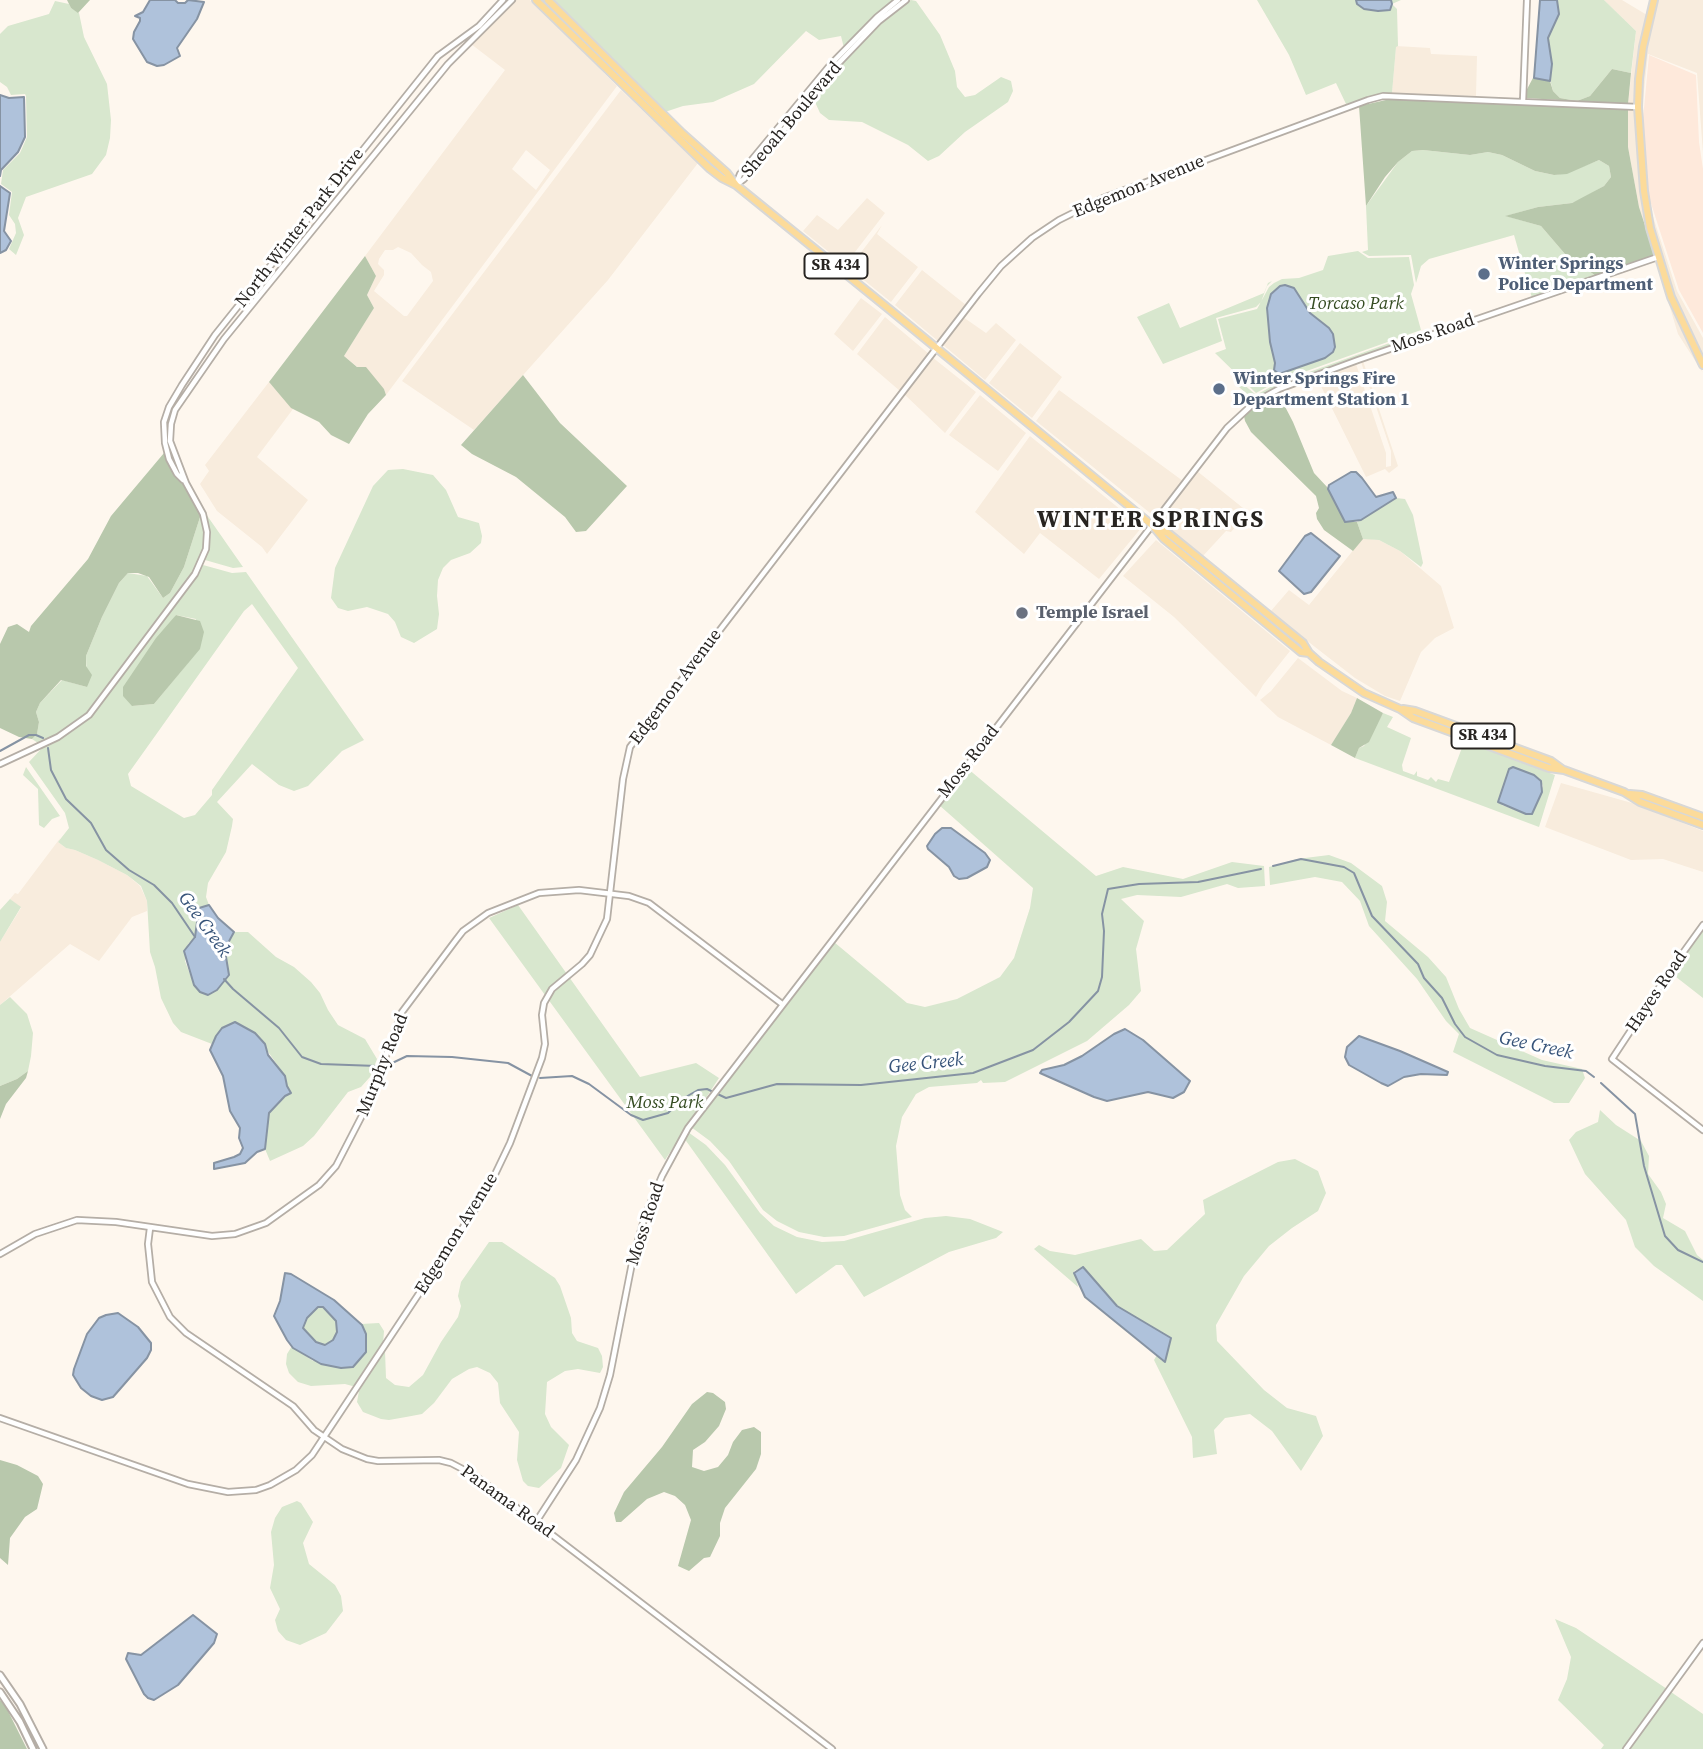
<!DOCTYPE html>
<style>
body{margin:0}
canvas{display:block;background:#fef7ee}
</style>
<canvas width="1703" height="1749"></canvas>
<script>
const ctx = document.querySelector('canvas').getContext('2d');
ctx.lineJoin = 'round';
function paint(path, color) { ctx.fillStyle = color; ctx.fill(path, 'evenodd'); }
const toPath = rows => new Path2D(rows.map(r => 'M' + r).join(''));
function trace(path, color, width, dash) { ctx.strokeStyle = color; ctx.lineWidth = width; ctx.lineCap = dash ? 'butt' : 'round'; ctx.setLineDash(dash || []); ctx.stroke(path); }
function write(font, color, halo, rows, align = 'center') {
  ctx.font = font + ' "Source Serif 4",serif'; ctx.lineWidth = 6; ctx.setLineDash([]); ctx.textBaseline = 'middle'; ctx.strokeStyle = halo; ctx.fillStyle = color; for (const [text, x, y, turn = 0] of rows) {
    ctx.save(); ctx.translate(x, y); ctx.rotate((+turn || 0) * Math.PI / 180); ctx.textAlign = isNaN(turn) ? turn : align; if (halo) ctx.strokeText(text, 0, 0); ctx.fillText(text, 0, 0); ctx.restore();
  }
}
const built = toPath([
 [515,0,530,0,617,86,386,395,384,389,344,356,374,308,367,295,376,276,365,256,505,70,471,44],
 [526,150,550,170,536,190,512,169],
 [398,247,411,253,422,265,431,272,433,281,407,316,404,316,374,291,384,275,384,270,378,264,379,259,385,250,393,250],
 [1604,0,1622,0,1647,15,1640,47,1635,104,1628,104,1636,31],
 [1657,0,1703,0,1703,153,1697,73,1648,54,1641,119,1641,78,1645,48],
 [1396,46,1430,48,1431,54,1477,56,1476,96,1392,93],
 [621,90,698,163,608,280,474,430,402,381],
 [1628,109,1635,109,1641,192,1655,256,1639,207,1628,147],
 [867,198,885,213,845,265,803,231,817,215,838,230],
 [1648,201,1677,291,1703,338,1703,360,1674,296,1661,256],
 [882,225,877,234,918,267,891,302,849,268],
 [1656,261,1669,299,1703,373,1678,334],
 [922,270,966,305,938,341,895,305],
 [861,298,882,314,853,351,834,334],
 [885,317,929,354,900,391,857,354],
 [963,317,986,333,996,323,1016,340,985,380,942,344],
 [1020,343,1062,377,1032,418,989,383],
 [932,357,976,392,945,433,904,394],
 [1363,361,1398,466,1389,473,1385,469,1366,477,1317,378,1356,364,1386,453,1386,467,1391,466,1391,451,1361,362],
 [269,382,293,409,257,457,308,500,267,554,262,547,217,511,200,484,209,471,205,465],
 [1059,390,1183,481,1155,517,1036,421],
 [980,395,1026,433,998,471,949,435],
 [1030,436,1142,527,1099,579,1040,533,1024,554,975,512],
 [1197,471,1248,512,1231,532,1226,531,1202,557,1158,520],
 [1363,538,1379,540,1400,551,1441,586,1454,628,1435,638,1421,652,1400,701,1385,696,1355,678,1270,612,1289,590,1309,605],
 [1156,540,1290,651,1263,685,1256,697,1174,617,1123,576],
 [1298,658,1342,691,1357,698,1351,713,1331,745,1278,717,1260,700,1271,691],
 [1561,783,1632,803,1703,831,1703,872,1663,859,1631,860,1545,827],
 [61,837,58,842,66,848,75,850,98,860,127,875,140,886,147,901,147,911,132,917,99,961,70,944,0,1005,0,942,21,908,10,899,15,893,18,894]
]);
const industrial = toPath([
 [1649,55,1696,75,1699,142,1703,169,1703,333,1679,290,1647,191,1643,119]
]);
const green = toPath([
 [553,0,895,0,875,16,844,48,841,36,819,40,806,31,754,84,713,102,683,106,665,112],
 [911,0,916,1,940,35,955,71,957,87,965,97,975,95,1001,77,1011,81,1013,91,1008,102,965,132,939,156,928,161,908,145,862,122,829,120,820,113,815,102,818,92,836,70,881,23],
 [1257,0,1356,0,1357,4,1392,4,1391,0,1401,0,1392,4,1397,9,1398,46,1396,47,1392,93,1346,104,1336,83,1306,95,1289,55],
 [1557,0,1604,0,1636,31,1631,73,1612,69,1590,96,1577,101,1560,98,1553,91,1550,79,1552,64,1548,38,1559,14],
 [55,1,69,4,71,8,79,13,84,37,107,84,111,120,110,138,106,155,92,174,26,197,18,218,24,235,16,255,9,249,16,233,15,224,9,215,12,192,1,184,3,170,20,153,27,137,26,96,25,94,11,95,7,87,0,82,0,34,8,26,49,14],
 [1423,150,1470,155,1488,152,1502,155,1535,171,1554,175,1567,173,1599,160,1609,166,1611,177,1604,186,1583,198,1572,203,1538,207,1506,216,1541,226,1565,254,1596,276,1532,298,1514,235,1429,259,1421,266,1416,283,1411,255,1369,256,1362,252,1368,250,1366,206,1398,162,1412,151],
 [1358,251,1368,258,1409,257,1414,285,1411,294,1421,330,1276,382,1256,393,1215,353,1226,349,1218,319,1257,309,1269,287,1274,283,1282,279,1299,278,1323,270,1328,256],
 [1272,281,1267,286,1261,302,1256,307,1216,318,1222,341,1163,364,1137,317,1169,303,1180,328,1264,293,1268,283],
 [1420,332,1421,336,1280,386,1254,400,1239,387,1242,383,1256,395,1276,384],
 [403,469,433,475,446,490,458,517,479,523,482,536,481,543,470,553,451,560,443,568,438,580,437,596,439,614,437,629,414,643,401,637,395,622,388,614,367,607,348,611,338,608,331,598,335,568,373,486,388,470],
 [1396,498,1405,499,1413,515,1423,563,1421,567,1400,551,1379,540,1363,539,1357,522],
 [201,514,204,532,203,549,193,573,87,713,57,735,38,743,32,739,37,734,39,722,36,712,40,703,62,680,87,687,86,656,102,617,119,583,128,573,147,576,163,598,170,593,184,567],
 [206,514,243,567,233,568,205,560,209,532],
 [203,565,232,573,246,572,364,740,342,751,308,786,294,791,279,785,252,764,217,802,233,819,232,826,226,852,208,883,206,897,209,905,199,908,195,937,188,944,185,961,194,985,229,975,226,957,227,945,234,932,248,932,276,957,294,967,311,982,320,993,328,1010,338,1025,365,1039,377,1059,370,1077,361,1087,348,1092,314,1136,303,1146,270,1161,265,1149,269,1113,284,1097,285,1076,255,1033,245,1028,222,1028,212,1044,181,1032,173,1023,161,998,155,967,150,952,147,901,141,886,127,875,98,860,75,850,66,848,58,842,69,828,65,813,29,762,43,747,73,731,91,716],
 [252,604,298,668,212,790,212,795,195,815,184,818,131,786,128,774,244,611],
 [176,615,196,619,187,664,154,704,132,706],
 [1383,713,1393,717,1387,727,1411,738,1402,765,1403,771,1414,775,1417,771,1417,776,1428,780,1431,777,1436,782,1438,779,1449,782,1463,745,1466,742,1555,775,1539,827,1355,758,1359,748,1364,746],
 [1539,778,1543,786,1529,815,1502,805],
 [26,767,60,816,52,819,44,828,39,825,38,789,23,775],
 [967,768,1096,876,1123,867,1183,879,1232,862,1264,866,1265,886,1238,888,1227,884,1181,897,1137,895,1121,899,1144,921,1136,949,1141,991,1129,1005,1087,1041,1005,1082,983,1083,981,1080,977,1083,929,1087,916,1094,902,1117,896,1146,900,1195,905,1210,912,1217,844,1236,824,1237,799,1232,777,1221,763,1210,729,1161,710,1141,691,1127,834,942,907,1003,925,1007,957,999,1000,977,1014,958,1030,908,1033,888,939,805],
 [1329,855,1351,863,1382,886,1387,902,1385,921,1428,957,1446,977,1459,1009,1470,1028,1542,1060,1582,1069,1585,1078,1569,1103,1554,1103,1453,1052,1459,1034,1446,1021,1417,979,1369,926,1360,901,1342,882,1315,877,1270,885,1269,867,1297,859],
 [10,899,21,907,0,942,0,910],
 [518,905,640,1077,696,1063,719,1078,665,1160,489,918],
 [1703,929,1703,998,1671,973],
 [10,997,27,1014,33,1033,31,1056,28,1071,17,1079,0,1086,0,1005],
 [1600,1110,1616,1125,1641,1141,1649,1156,1648,1174,1661,1192,1666,1204,1663,1218,1685,1231,1697,1255,1703,1260,1703,1301,1654,1266,1635,1247,1626,1220,1585,1174,1569,1140,1576,1132,1598,1122],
 [688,1132,706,1145,725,1165,760,1213,774,1226,797,1237,822,1242,844,1241,925,1218,946,1216,970,1219,1003,1232,996,1238,949,1252,864,1297,842,1265,836,1265,796,1294,684,1138],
 [1295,1159,1318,1171,1326,1193,1318,1211,1292,1228,1269,1246,1244,1276,1216,1325,1217,1341,1264,1390,1287,1408,1316,1416,1323,1436,1301,1471,1272,1431,1250,1414,1225,1418,1214,1430,1217,1454,1193,1458,1192,1437,1154,1360,1157,1355,1162,1361,1171,1338,1117,1306,1083,1267,1074,1271,1078,1287,1034,1249,1039,1245,1050,1251,1075,1255,1141,1239,1154,1251,1167,1250,1205,1214,1203,1200,1278,1162],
 [489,1242,502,1242,555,1278,560,1286,571,1318,572,1333,577,1341,598,1348,602,1356,603,1367,600,1373,578,1369,565,1371,547,1382,545,1414,551,1427,569,1445,561,1468,539,1488,528,1486,523,1481,517,1460,519,1432,500,1403,498,1383,490,1373,477,1367,469,1369,452,1379,434,1403,422,1414,406,1417,389,1420,381,1419,363,1412,357,1402,359,1391,385,1351,386,1378,395,1385,409,1387,423,1375,441,1342,458,1317,461,1306,458,1296,461,1282],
 [318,1307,323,1307,336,1321,337,1332,333,1341,325,1345,316,1342,303,1327,307,1318],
 [379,1323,384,1331,383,1344,356,1387,345,1384,311,1386,298,1382,289,1373,286,1364,287,1354,292,1346,313,1361,362,1325,361,1324],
 [297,1501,301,1503,313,1522,303,1543,309,1564,335,1585,341,1596,343,1611,326,1633,300,1645,286,1640,278,1631,275,1620,280,1609,270,1588,274,1565,271,1532,275,1518,282,1507],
 [1555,1619,1576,1628,1667,1689,1624,1749,1601,1749,1604,1745,1558,1700,1567,1679,1571,1657],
 [1671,1692,1703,1714,1703,1749,1630,1749]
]);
const forest = toPath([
 [67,0,90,0,78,13,71,8],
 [1612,69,1631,73,1628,104,1525,98,1525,93,1534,76,1550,81,1553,91,1560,98,1577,101,1590,96],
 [1395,98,1628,109,1628,147,1639,207,1655,256,1596,276,1565,254,1541,226,1505,216,1538,207,1572,203,1604,186,1611,177,1609,166,1599,160,1567,174,1554,175,1535,171,1502,155,1488,152,1470,155,1423,150,1412,151,1398,162,1385,177,1366,206,1359,106],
 [365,256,376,276,367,295,374,308,344,356,357,367,366,367,384,389,386,395,368,414,349,444,331,435,319,422,291,408,269,382],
 [523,375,560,423,627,486,586,531,576,532,565,517,516,477,472,454,461,445],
 [1278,393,1293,422,1314,473,1328,488,1345,522,1357,522,1363,539,1353,551,1324,530,1317,519,1316,513,1319,508,1316,496,1251,432,1245,421,1244,416,1249,410],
 [164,453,174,476,184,485,201,514,184,567,170,593,163,598,149,577,138,573,128,573,119,583,102,617,86,656,86,666,92,675,87,687,61,680,40,703,36,712,39,722,37,734,32,739,19,737,0,728,0,644,8,627,17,624,29,632,31,626,88,559,111,516],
 [176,615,200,621,204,632,200,649,154,704,132,706,123,696,123,687,156,638],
 [1357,698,1383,713,1369,742,1359,748,1355,758,1331,745,1351,713],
 [28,1071,26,1078,6,1104,0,1119,0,1086,17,1079],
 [707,1392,713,1393,725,1402,726,1409,719,1426,705,1442,693,1450,692,1467,704,1471,718,1467,728,1455,733,1442,742,1430,754,1427,761,1432,761,1454,756,1469,725,1508,720,1523,720,1536,710,1557,704,1558,689,1571,678,1566,691,1520,685,1505,675,1496,664,1492,647,1499,621,1522,616,1522,614,1513,624,1492,662,1447,692,1404],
 [0,1460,17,1465,38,1476,43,1484,37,1509,25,1517,10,1538,8,1565,0,1558],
 [0,1700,6,1707,27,1749,0,1749]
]);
const water = toPath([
 [150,0,175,0,178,3,185,3,188,0,204,2,197,19,177,48,180,56,164,65,157,66,147,62,133,39,134,32,140,21,140,18,135,16,143,12,150,0],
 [1356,0,1391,0,1392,4,1390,10,1378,11,1364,9,1357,4,1356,0],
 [1540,0,1557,0,1559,14,1548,38,1552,64,1550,81,1534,78,1540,0],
 [0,95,9,98,24,97,25,137,18,152,1,170,0,176,0,95],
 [0,186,10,193,4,231,11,241,6,250,0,253,0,186],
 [1285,285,1294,288,1310,313,1329,328,1333,334,1335,347,1333,352,1325,358,1279,374,1274,370,1275,363,1270,342,1267,308,1271,294,1280,286,1285,285],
 [1351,472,1356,472,1362,478,1376,497,1393,492,1396,498,1361,520,1345,522,1328,489,1329,485,1351,472],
 [1311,533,1340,556,1311,592,1304,594,1279,571,1305,536,1311,533],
 [1513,767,1534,775,1541,781,1542,792,1532,814,1526,814,1498,802,1509,769,1513,767],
 [942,828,951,828,985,853,990,860,987,867,967,878,959,879,954,876,949,867,928,849,927,846,935,834,942,828],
 [209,905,218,918,234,932,227,945,226,957,229,975,217,990,208,995,200,992,194,985,184,951,195,937,199,908,209,905],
 [235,1022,255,1033,265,1044,268,1055,285,1076,287,1086,291,1093,285,1096,269,1113,265,1149,257,1152,245,1163,214,1169,214,1163,234,1157,240,1154,243,1148,239,1138,240,1128,230,1111,223,1076,210,1050,216,1036,222,1028,235,1022],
 [1125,1029,1143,1040,1190,1081,1184,1092,1173,1098,1148,1092,1107,1101,1094,1097,1040,1073,1042,1070,1064,1065,1082,1056,1114,1034,1125,1029],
 [1359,1036,1400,1051,1448,1072,1447,1075,1421,1074,1404,1077,1388,1086,1381,1083,1349,1065,1345,1057,1347,1047,1359,1036],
 [1083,1267,1117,1306,1171,1338,1165,1362,1085,1297,1074,1273,1083,1267],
 [285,1273,291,1274,334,1300,362,1325,366,1334,366,1352,353,1367,341,1368,321,1364,293,1348,287,1340,274,1316,280,1301,285,1273],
 [318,1307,323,1307,336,1321,337,1332,333,1340,325,1345,316,1342,303,1328,307,1318,318,1307],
 [118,1313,138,1327,151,1343,151,1350,147,1358,120,1389,113,1397,102,1400,91,1396,81,1388,73,1375,74,1369,87,1334,99,1318,106,1315,118,1313],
 [193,1615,217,1634,214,1643,178,1685,154,1700,148,1698,144,1694,126,1659,128,1653,141,1655,193,1615]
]);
const stream = toPath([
 [48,748,51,770,66,799,91,823,106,850,129,870,154,885,172,903,195,937],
 [0,751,29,735,36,735,43,738],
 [1273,866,1301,859,1344,867,1354,873,1372,916,1418,964,1424,978,1442,998,1455,1024,1465,1037,1497,1055,1545,1066,1586,1071,1594,1077],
 [224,979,233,989,279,1028,302,1057,321,1064,377,1066],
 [386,1066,407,1056,452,1057,508,1063,532,1076],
 [540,1078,572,1076,589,1084,631,1115,643,1120,668,1113,684,1098,698,1090,707,1089,726,1098,777,1084,861,1085,973,1073,1033,1050,1069,1022,1098,991,1102,977,1104,931,1102,914,1108,889,1139,884,1198,882,1261,869],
 [1601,1083,1635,1114,1644,1166,1665,1236,1678,1250,1703,1262]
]);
const tertiary = toPath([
 [1523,101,1527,0],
 [736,184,740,174,831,64,877,17,898,0],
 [736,185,744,179,834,68,879,21,906,0],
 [183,480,177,474,169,459,165,443,164,422,169,407,182,385,215,335,438,56,479,26,503,0],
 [0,764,58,737,89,715,195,574,206,549,207,532,203,514,186,483,170,441,171,424,175,410,224,339,448,64,512,0],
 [1703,925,1672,968,1612,1059,1703,1130],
 [150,1228,148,1244,152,1282,170,1317,186,1333,293,1406,314,1430,342,1449,367,1459,378,1461,439,1460,451,1463,474,1475,832,1749],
 [0,1254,35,1234,77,1220,116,1222,212,1236,235,1234,266,1223,319,1185,336,1166,369,1102,402,1012,456,940,463,931,488,913,539,893,579,890,629,896,649,903,782,1004],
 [0,1418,188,1484,228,1492,256,1490,270,1485,296,1470,312,1455,487,1191,510,1143,542,1058,545,1044,542,1015,544,1003,552,989,582,964,590,955,607,919,623,779,630,747,978,294,1001,266,1032,238,1059,220,1103,198,1368,100,1383,96,1638,107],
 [536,1522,576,1460,600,1408,610,1375,633,1258,645,1216,662,1176,688,1128,1227,428,1255,402,1279,389,1358,360,1658,257],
 [1626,1749,1703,1643]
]);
const secondary = toPath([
 [0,1675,20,1704,43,1749],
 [0,1692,20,1722,33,1749]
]);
const primary = toPath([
 [536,0,709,168,722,178,736,185,889,309,1152,525,1164,539,1296,648,1301,652,1309,653],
 [548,0,682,133,727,173,736,185],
 [1654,0,1643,47,1639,79,1638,107,1644,191,1650,228,1671,297,1703,365],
 [1156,527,1168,533,1303,643,1309,653,1319,662,1364,693,1400,709,1413,718,1549,768,1564,770,1624,792,1640,802,1703,825],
 [1403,709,1415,711,1551,761,1562,769],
 [1630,794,1642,795,1703,817]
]);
const markers = [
 [1484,274,7,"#5c6f8a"],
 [1219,389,7,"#5c6f8a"],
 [1022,613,7,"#6b7280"]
];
const shields = [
 [836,266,63],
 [1483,736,63]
];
const shieldNames = [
 ["SR 434",836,266],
 ["SR 434",1483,736]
];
const streetNames = [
 ["Sheoah Boulevard",792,120,-50],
 ["Edgemon Avenue",1139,187,-22],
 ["North Winter Park Drive",300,228,-52],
 ["Moss Road",1433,334,-19],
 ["Edgemon Avenue",676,687,-53],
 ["Moss Road",969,762,-52],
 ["Hayes Road",1657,992,-56],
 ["Murphy Road",383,1065,-68],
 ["Moss Road",646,1224,-72],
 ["Edgemon Avenue",457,1234,-58],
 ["Panama Road",507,1502,36]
];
const serviceNames = [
 ["Winter Springs",1498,264],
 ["Police Department",1498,285],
 ["Winter Springs Fire",1233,379],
 ["Department Station 1",1233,400]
];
const parkNames = [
 ["Torcaso Park",1356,304],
 ["Moss Park",665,1103]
];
const worshipNames = [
 ["Temple Israel",1036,613]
];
const waterNames = [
 ["Gee Creek",204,925,54],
 ["Gee Creek",1536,1046,12],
 ["Gee Creek",926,1064,-6]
];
const districtNames = [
 ["WINTER SPRINGS",1151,521]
];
paint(built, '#f8ecdd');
paint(industrial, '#fee9db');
paint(green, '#d8e7ce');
paint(forest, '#b8c8ac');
paint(water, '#afc2db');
trace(water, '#8693a3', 2);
trace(stream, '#8693a3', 2);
trace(tertiary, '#b5aea6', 8);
trace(secondary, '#b5aea6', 9);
trace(primary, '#d8d8d7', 10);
trace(tertiary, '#fff', 4.5);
trace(secondary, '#fff', 5);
trace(primary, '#fcdb9a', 6);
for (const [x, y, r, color] of markers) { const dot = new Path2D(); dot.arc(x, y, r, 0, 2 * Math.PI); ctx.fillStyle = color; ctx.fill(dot); trace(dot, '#fff', 2.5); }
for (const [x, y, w] of shields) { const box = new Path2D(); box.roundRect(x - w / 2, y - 12.5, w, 25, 5); ctx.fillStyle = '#fff'; ctx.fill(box); trace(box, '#272421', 2); }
write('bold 16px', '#272421', null, shieldNames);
write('18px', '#272421', '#fff', streetNames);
write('bold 18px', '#4e5e75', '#fff', serviceNames, 'left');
write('italic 18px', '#354c22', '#fff', parkNames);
write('bold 18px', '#5b616d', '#fff', worshipNames, 'left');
write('italic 19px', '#365379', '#fff', waterNames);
ctx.letterSpacing = '2px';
write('bold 24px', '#272421', '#fff', districtNames);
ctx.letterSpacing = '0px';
</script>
